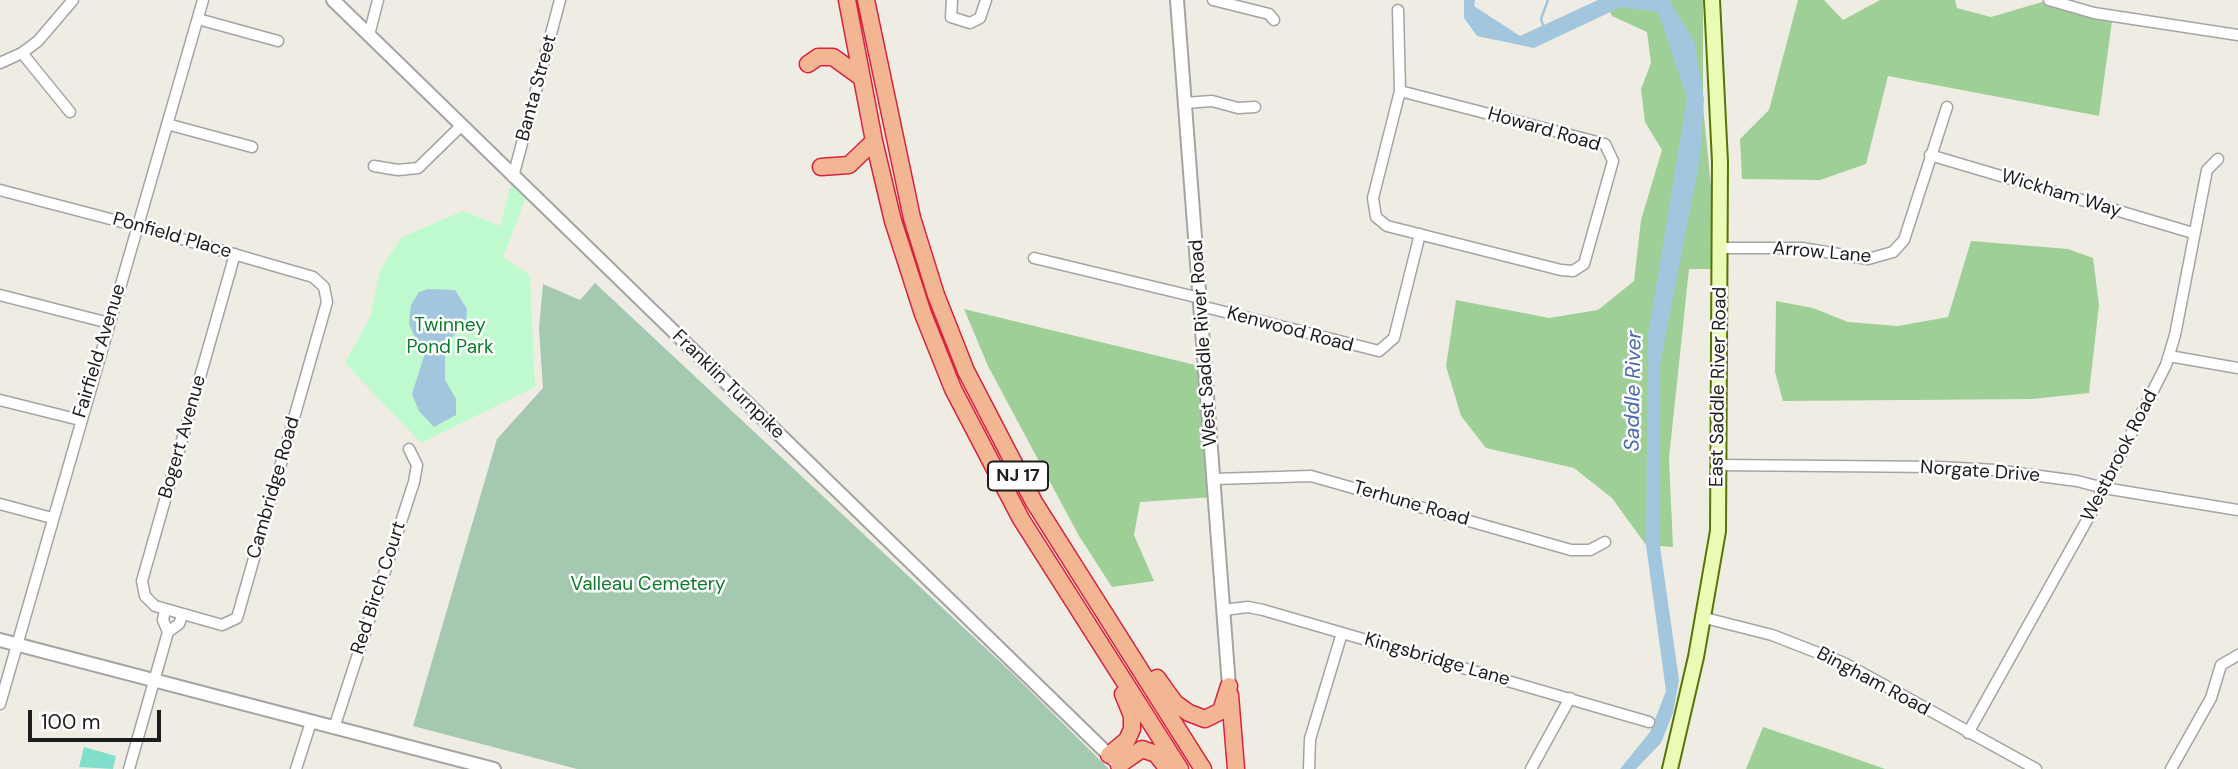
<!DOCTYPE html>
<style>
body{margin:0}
#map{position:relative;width:2238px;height:769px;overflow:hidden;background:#efede3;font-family:"DM Sans",sans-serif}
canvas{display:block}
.scale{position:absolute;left:28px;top:710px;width:133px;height:32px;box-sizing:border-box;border:4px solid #1d1d1d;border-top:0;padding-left:9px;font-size:21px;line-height:24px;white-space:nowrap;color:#1d1d1d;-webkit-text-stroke:5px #fff;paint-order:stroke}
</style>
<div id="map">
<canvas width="2238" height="769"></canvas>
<div class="scale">100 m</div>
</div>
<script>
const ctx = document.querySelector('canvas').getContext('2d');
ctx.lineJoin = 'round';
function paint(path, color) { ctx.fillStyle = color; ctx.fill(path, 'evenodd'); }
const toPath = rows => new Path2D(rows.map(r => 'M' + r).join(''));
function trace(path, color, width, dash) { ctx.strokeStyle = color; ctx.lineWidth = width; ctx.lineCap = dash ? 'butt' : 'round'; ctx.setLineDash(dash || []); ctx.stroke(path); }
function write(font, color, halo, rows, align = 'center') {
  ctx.font = font + ' "DM Sans",sans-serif'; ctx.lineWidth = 5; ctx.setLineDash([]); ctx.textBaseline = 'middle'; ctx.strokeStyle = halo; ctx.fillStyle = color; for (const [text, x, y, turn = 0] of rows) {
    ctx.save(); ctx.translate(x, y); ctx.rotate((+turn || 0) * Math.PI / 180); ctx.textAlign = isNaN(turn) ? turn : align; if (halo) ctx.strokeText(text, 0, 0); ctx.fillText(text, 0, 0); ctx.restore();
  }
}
const forest = toPath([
 [1604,0,1703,0,1703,106,1713,207,1714,269,1689,269,1669,458,1673,547,1646,545,1612,498,1574,468,1486,448,1461,416,1446,366,1456,300,1549,318,1598,310,1634,281,1641,220,1662,150,1645,122,1641,89,1651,63,1647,32,1612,16],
 [1798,0,1824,0,1843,20,1880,0,1955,0,1957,8,1991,17,2049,0,2113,14,2099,116,1888,76,1866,164,1820,180,1742,179,1740,139,1769,110],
 [1971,241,2068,249,2093,258,2099,305,2089,393,2032,399,1783,401,1775,372,1776,301,1813,308,1848,322,1898,326,1948,317],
 [964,309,1208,368,1214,497,1140,502,1134,535,1154,581,1112,587,1079,536,988,366],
 [1763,727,1834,751,1885,769,1746,769]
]);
const cemetery = toPath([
 [595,283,1011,672,1109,769,577,769,413,726,497,439,543,388,539,329,543,284,580,300]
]);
const park = toPath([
 [513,177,527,195,503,257,530,275,535,387,421,443,345,363,370,317,380,270,402,237,463,211,500,226]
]);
const pitch = toPath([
 [84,747,116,756,113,769,79,767]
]);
const water = toPath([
 [1464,0,1475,0,1474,6,1520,36,1598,0,1669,0,1694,41,1704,99,1700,158,1660,365,1660,546,1679,680,1673,713,1661,743,1636,769,1620,769,1650,732,1666,691,1646,545,1648,335,1687,98,1658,12,1621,7,1534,48,1477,36,1464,18],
 [428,289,455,290,467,309,466,325,451,338,445,354,445,380,456,399,456,415,434,427,419,411,412,394,424,356,409,324,411,305,419,292]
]);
const stream = toPath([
 [1543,25,1541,19,1548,0]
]);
const minor = toPath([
 [952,0,951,17,970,23,980,18,986,0],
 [1213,0,1269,14,1274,20],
 [2049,0,2094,13,2238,35],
 [1398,10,1400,91,1373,198,1376,217,1387,226,1561,270,1573,271,1584,264,1613,161,1605,144,1400,91],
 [198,19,278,41],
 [369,35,378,0],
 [22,53,70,112],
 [0,63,22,53,38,41,73,0],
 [1185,103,1212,101,1238,108,1255,107],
 [167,124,252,147],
 [1930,155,2193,233],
 [374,166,398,170,418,168,461,126],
 [513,177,560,0],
 [0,190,137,226,313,277,324,287,327,302,237,618,222,625,155,606,145,596,142,581,235,254],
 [1720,248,1802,248,1868,259,1893,252,1904,240,1947,107],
 [1034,258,1200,298],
 [0,295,109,323],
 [1201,306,1379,351,1394,338,1420,234],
 [2169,356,2238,368],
 [0,400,80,420],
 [1719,465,1939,467,1995,470,2077,481,2104,488,2238,510],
 [1214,479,1311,476,1571,550,1590,550,1605,542],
 [0,504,52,518],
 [165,610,163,620,168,632],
 [1223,610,1248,607,1263,610,1649,722],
 [1701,617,1772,635,1844,663,2036,769],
 [0,704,203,0],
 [334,728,414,482,417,465,409,449],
 [1968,733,2091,513,2166,365,2175,335,2207,170,2218,159],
 [129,769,168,632,179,624,183,614],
 [296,769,311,722],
 [1309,769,1310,739,1342,633],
 [1531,769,1570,698],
 [2171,769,2211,698,2221,665,2238,655]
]);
const tertiary = toPath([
 [333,0,1115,761],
 [1177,0,1229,686],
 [0,640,494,769]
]);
const secondary = toPath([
 [1670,769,1696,657,1718,531,1720,162,1712,0]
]);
const trunk = toPath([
 [847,0,874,141,893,221,923,314,953,389,1021,519,1180,769],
 [866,0,912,218,936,295,966,371,1034,502,1203,769],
 [808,64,818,57,833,57,862,78],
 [821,167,849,165,874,141],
 [1157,678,1175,703,1189,713,1205,719,1221,711,1229,686],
 [1230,695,1236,769],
 [1109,755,1127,740,1132,729,1132,716,1123,694],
 [1119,765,1142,749,1156,754,1168,769]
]);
const shields = [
 [1018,476,60]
];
const shieldNames = [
 ["NJ 17",1018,476]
];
const streetNames = [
 ["Banta Street",537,88,-75],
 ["Howard Road",1544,130,16],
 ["Wickham Way",2061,194,17],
 ["Ponfield Place",172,236,16],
 ["Arrow Lane",1822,253,5],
 ["Kenwood Road",1290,330,15],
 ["West Saddle River Road",1204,343,-94],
 ["Fairfield Avenue",100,351,-73],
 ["Franklin Turnpike",728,385,44],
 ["East Saddle River Road",1719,387,-89],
 ["Bogert Avenue",183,437,-74],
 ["Westbrook Road",2120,456,-63],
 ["Norgate Drive",1980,472,4],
 ["Cambridge Road",274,488,-74],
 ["Terhune Road",1411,504,16],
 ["Red Birch Court",379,588,-72],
 ["Kingsbridge Lane",1437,660,16],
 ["Bingham Road",1873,682,28]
];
const parkNames = [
 ["Twinney",450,326],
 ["Pond Park",450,348],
 ["Valleau Cemetery",648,585]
];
const waterNames = [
 ["Saddle River",1634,391,-89]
];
paint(forest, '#9dcf97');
paint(cemetery, '#a4c8b0');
paint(park, '#bfface');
paint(pitch, '#7fdfcb');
paint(water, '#a2c6dd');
trace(stream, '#a2c6dd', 2.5);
trace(minor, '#a4a4a4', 13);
trace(tertiary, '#a4a4a4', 16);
trace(secondary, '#557603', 18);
trace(trunk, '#dc2140', 19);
trace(minor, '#fff', 10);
trace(tertiary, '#fff', 12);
trace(secondary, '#ebfab5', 14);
trace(trunk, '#f2b692', 16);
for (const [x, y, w] of shields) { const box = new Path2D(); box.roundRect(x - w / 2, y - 14.5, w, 29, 5); ctx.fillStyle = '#fff'; ctx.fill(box); trace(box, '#1d1d1d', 2); }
write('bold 18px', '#1d1d1d', null, shieldNames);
write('19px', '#1d1d1d', '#fff', streetNames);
write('19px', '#0a7d28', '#fff', parkNames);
write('italic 21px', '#4869ae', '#fff', waterNames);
</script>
